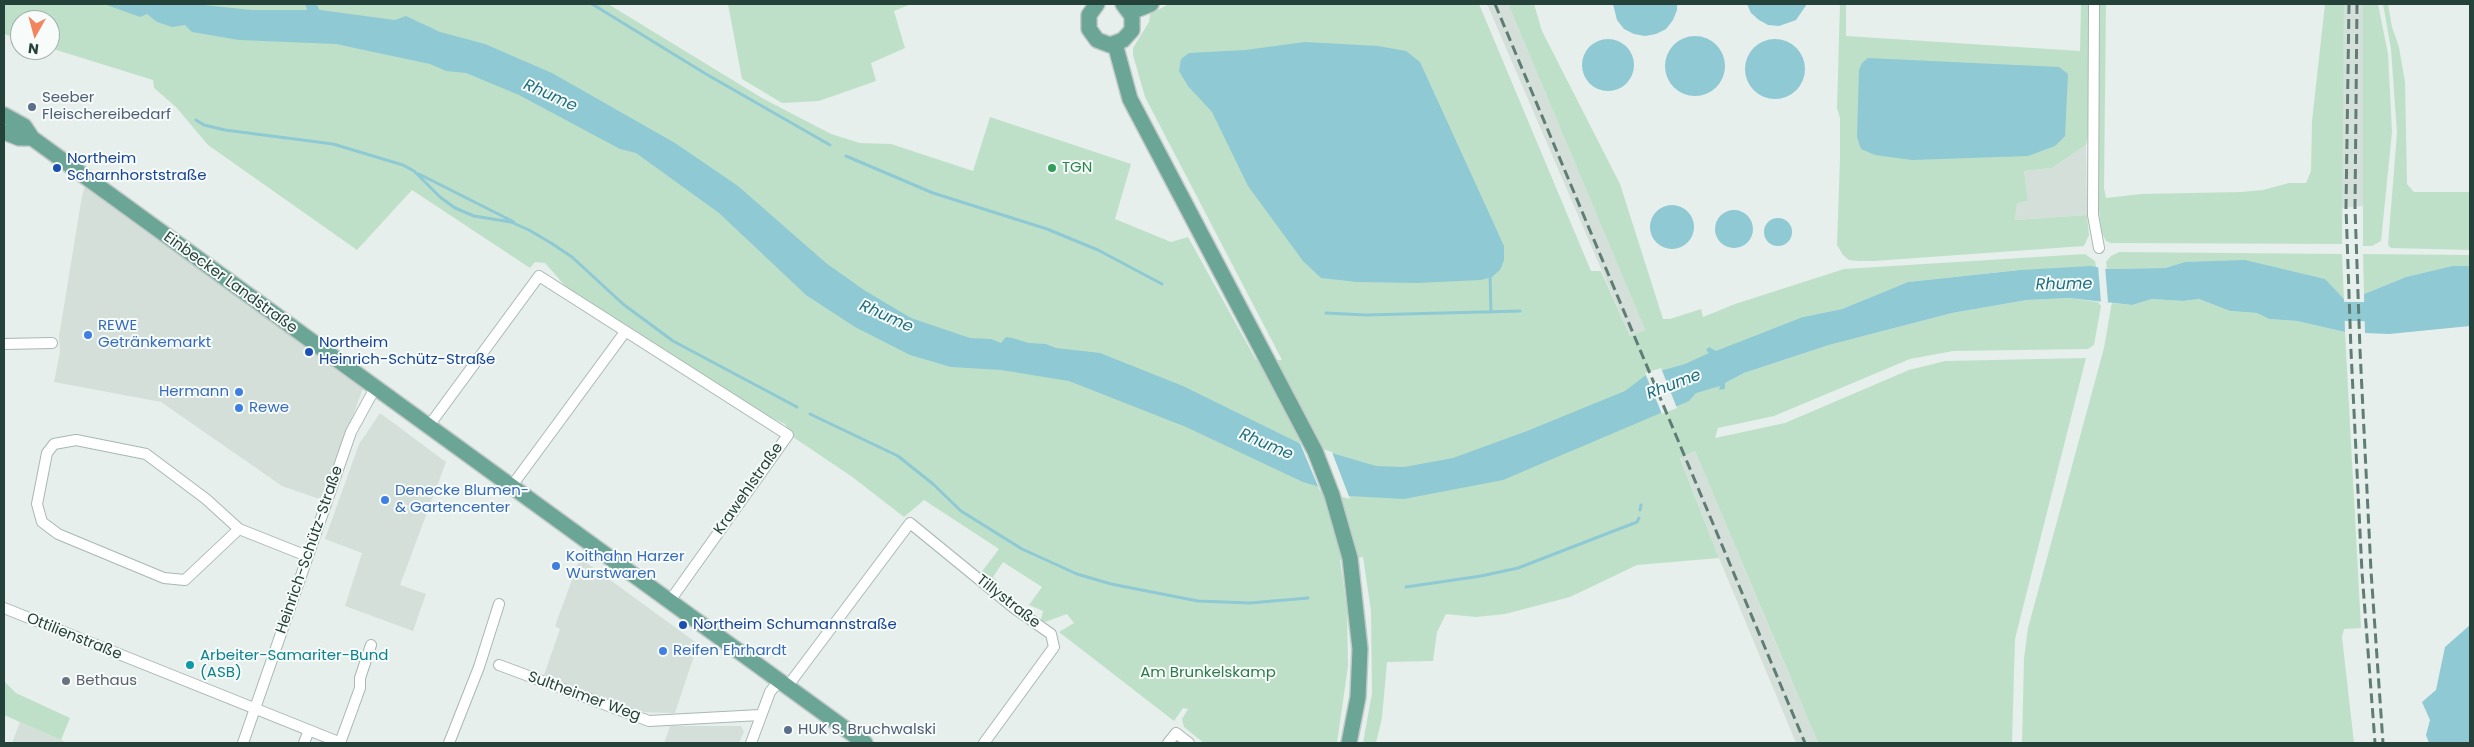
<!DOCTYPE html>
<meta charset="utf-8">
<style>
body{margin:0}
#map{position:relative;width:2474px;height:747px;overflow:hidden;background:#e6efeb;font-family:Poppins,sans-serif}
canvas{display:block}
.frame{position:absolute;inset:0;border:5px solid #24423a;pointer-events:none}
.north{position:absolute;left:10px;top:10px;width:50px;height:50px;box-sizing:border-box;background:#f7fbf9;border:1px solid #a3b1ad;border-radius:50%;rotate:187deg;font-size:14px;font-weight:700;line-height:20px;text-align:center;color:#24423a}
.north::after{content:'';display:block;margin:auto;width:18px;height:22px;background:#f4845f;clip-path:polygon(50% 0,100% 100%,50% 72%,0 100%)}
</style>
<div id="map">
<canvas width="2474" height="747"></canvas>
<div class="frame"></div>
<div class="north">N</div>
</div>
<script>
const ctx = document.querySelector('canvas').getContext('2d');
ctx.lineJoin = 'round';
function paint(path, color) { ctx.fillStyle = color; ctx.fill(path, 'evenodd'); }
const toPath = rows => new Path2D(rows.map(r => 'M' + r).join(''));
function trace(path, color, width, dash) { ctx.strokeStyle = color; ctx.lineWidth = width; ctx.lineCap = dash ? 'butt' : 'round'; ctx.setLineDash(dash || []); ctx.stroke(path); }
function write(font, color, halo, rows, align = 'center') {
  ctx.font = font + ' Poppins,sans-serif'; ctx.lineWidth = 4; ctx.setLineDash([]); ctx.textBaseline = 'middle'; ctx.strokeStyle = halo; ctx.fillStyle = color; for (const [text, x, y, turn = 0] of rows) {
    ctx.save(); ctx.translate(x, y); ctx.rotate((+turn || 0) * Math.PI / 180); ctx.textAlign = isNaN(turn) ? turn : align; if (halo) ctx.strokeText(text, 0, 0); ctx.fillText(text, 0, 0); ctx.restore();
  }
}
const built = toPath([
 [1487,4,1508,4,1645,330,1630,336],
 [2344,4,2363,4,2363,206,2340,208],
 [2086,145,2087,215,2015,220,2017,203,2028,201,2024,171,2052,168],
 [88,176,366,380,322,500,282,486,161,402,54,382,60,352,59,336,82,196],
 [380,413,446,462,400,585,426,594,413,631,345,606,362,553,325,539,359,444],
 [1695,451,1778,649,1818,743,1796,743,1719,558,1680,457],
 [580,558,698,644,675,713,636,712,544,675,560,629,555,626],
 [20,722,61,740,67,743,12,743],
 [670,726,741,726,744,732,739,743,664,743]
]);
const green = toPath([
 [4,4,608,4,762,98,831,134,860,143,891,144,973,171,990,117,1131,164,1115,219,1171,242,1188,237,1256,360,1282,360,1145,97,1133,55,1133,48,1149,22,1150,14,1169,4,1479,4,1591,271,1601,271,1630,336,1645,330,1508,4,1534,4,1542,31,1620,184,1663,319,1670,319,1701,309,1703,317,1735,304,1844,269,2085,254,2095,261,2096,267,2020,270,1908,282,1842,309,1803,317,1725,383,1744,373,1829,345,1952,313,2027,300,2069,298,2098,302,2101,306,2094,345,2088,349,1953,351,1910,359,1774,416,1718,428,1715,438,1785,423,1909,370,1945,361,2086,358,2015,639,2012,743,1818,743,1695,451,1680,458,1719,558,1637,565,1570,597,1505,614,1476,617,1446,614,1437,632,1433,661,1387,662,1382,718,1376,743,1363,743,1372,693,1371,611,1363,557,1340,560,1347,609,1348,666,1337,743,1204,743,1184,727,1182,719,1188,709,1183,708,1174,721,1059,632,1074,623,1067,614,1045,622,1041,620,1043,611,1029,605,1042,587,1003,562,993,577,997,581,994,585,980,574,999,549,924,500,904,517,851,476,793,437,785,424,757,411,567,288,545,263,535,262,530,268,412,190,357,250,208,145,176,107,154,88,153,80,50,48,50,20,20,20,20,39,4,34],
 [728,4,911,4,894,11,905,48,871,63,876,81,819,101,782,103,742,79],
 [1840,4,1846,4,1846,36,2080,51,2081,4,2089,4,2088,133,2086,145,2052,168,2024,171,2028,201,2017,203,2015,220,2087,215,2089,235,2084,246,1874,261,1858,261,1849,260,1843,255,1837,245,1840,158,1840,118,1837,108],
 [2098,4,2106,4,2104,188,2106,198,2141,194,2241,192,2263,190,2289,183,2306,183,2311,171,2312,121,2325,4,2344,4,2342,244,2111,243,2106,241,2101,231,2097,188],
 [2363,4,2378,4,2388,54,2392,132,2381,241,2372,246,2363,246],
 [2383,4,2388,4,2392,27,2399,47,2405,82,2407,184,2414,192,2470,192,2470,250,2391,248,2388,245,2397,133,2391,49],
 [2119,252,2342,254,2344,299,2324,279,2289,271,2185,262,2165,268,2107,269,2106,262,2111,256],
 [2363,254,2470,255,2470,266,2452,266,2406,277,2364,294],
 [2152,299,2183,301,2199,299,2230,311,2257,313,2269,319,2297,321,2345,332,2361,628,2344,629,2342,637,2354,743,2022,743,2024,658,2028,628,2104,348,2111,307,2112,303,2132,305],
 [4,681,16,693,70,718,61,740,4,715]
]);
const water = toPath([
 [104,4,194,4,252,10,320,10,395,20,406,16,440,32,485,44,552,73,675,143,738,186,826,263,864,290,911,318,970,338,991,339,1001,343,1006,337,1012,338,1029,343,1046,344,1056,348,1100,353,1183,386,1301,444,1376,466,1404,467,1453,458,1527,431,1625,391,1646,375,1685,364,1709,353,1706,350,1709,347,1716,351,1803,317,1842,309,1908,282,2020,270,2091,266,2107,269,2165,268,2185,262,2245,260,2325,279,2344,299,2345,332,2297,321,2269,319,2257,313,2230,311,2199,299,2183,301,2152,299,2132,305,2069,298,2027,300,1952,313,1829,345,1744,373,1725,383,1725,389,1719,390,1720,386,1696,393,1689,401,1503,480,1404,499,1349,496,1303,482,1186,427,1069,381,1001,370,951,367,910,355,855,327,806,295,719,213,636,153,620,149,519,95,466,73,446,71,430,64,336,44,239,40,192,32,185,25,172,27,157,22,147,14,140,17],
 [1613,4,1677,4,1677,10,1673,20,1666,29,1656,34,1645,36,1634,34,1624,29,1617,20],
 [1747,4,1807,4,1796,20,1779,26,1768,25,1759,20,1751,13],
 '1665 66a30 30 0 1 1 60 0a30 30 0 1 1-60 0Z',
 '1745 69a30 30 0 1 1 60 0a30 30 0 1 1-60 0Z',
 '1582 65a26 26 0 1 1 52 0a26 26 0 1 1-52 0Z',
 [1305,42,1378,46,1406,51,1420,62,1504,246,1504,260,1500,270,1492,277,1481,280,1417,283,1357,282,1321,278,1303,261,1248,186,1212,112,1188,86,1179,71,1181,59,1189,53,1245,50],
 [1868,58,2059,67,2068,74,2065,136,2055,146,2028,156,1912,160,1875,155,1861,149,1857,137,1859,70,1862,63],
 '1650 227a22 22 0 1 1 44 0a22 22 0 1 1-44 0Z',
 '1715 229a19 19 0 1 1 38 0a19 19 0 1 1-38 0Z',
 '1764 232a14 14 0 1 1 28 0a14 14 0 1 1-28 0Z',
 [2452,266,2470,266,2470,326,2389,334,2365,333,2364,294,2406,277],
 [2470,625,2470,743,2429,743,2426,735,2430,720,2422,702,2436,690,2445,647]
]);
const pier = toPath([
 [2098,265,2105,266,2108,302,2101,303],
 [1661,368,1677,408,1662,414,1645,373],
 [1299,441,1332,452,1350,499,1320,491]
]);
const stream = toPath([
 [592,4,706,74,830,145],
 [196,120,204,125,225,130,333,144,403,165,414,171,440,197,455,208,474,216,511,222,529,230,551,243,572,257,623,304,673,341,797,407],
 [846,156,933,193,1047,229,1098,250,1162,284],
 [419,174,514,222],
 [1490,275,1491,312],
 [1326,313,1366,315,1520,311],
 [810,414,898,456,933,484,961,511,1022,549,1077,574,1111,584,1198,601,1250,603,1308,598],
 [1640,510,1641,505],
 [1406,587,1481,576,1518,568,1637,522,1639,518]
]);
const canal = toPath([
 [311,4,318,23]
]);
const river = toPath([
 [2319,311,2389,312]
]);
const street = toPath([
 [2094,4,2093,215,2099,248],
 [4,344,52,343],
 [428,427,539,276,788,435,669,602],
 [511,487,625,332],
 [239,529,185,580,164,578,58,534,42,522,37,504,47,453,54,444,76,440,146,454,206,499,239,529,307,556],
 [4,608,341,743],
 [499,665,649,721,760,715],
 [787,687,910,523,1014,608,1051,634,1054,647,984,743],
 [243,743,351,432,375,388],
 [304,743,309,730],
 [340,743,360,688,360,678,371,645],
 [449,743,479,667,499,604],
 [751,743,770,692,779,681],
 [1168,743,1176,733,1189,743]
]);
const primary = toPath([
 [1097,4,1089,15,1089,29,1097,40,1110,45,1123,40,1132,30,1132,16,1123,4],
 [1131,12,1151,4],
 [1115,44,1130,99,1315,451,1332,495,1350,558,1360,649,1358,697,1349,743],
 [4,115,24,126,32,138,83,175,865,743],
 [4,132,19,138,32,138]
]);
const rail = toPath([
 [1495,4,1805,743],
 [2349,4,2346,208,2351,351,2362,572,2375,743],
 [2357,4,2355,208,2360,350,2371,571,2383,743]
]);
const markers = [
 [32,107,5,"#5c6f8a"],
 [57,168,5,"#1a4fb4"],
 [1052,168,5,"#2e9e5b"],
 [88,335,5,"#3f7fe0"],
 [309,352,5,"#1a4fb4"],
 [239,392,5,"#3f7fe0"],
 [239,408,5,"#3f7fe0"],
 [385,500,5,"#3f7fe0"],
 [556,566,5,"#3f7fe0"],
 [683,625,5,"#1a4fb4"],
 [663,651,5,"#3f7fe0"],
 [190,665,5,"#0f9aa8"],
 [66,681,5,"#6b7280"],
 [788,730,5,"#5c6f8a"]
];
const serviceNames = [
 ["Seeber",42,98],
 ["Fleischereibedarf",42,115],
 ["HUK S. Bruchwalski",798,730]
];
const transitNames = [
 ["Northeim",67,159],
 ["Scharnhorststraße",67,176],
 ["Northeim",319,343],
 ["Heinrich-Schütz-Straße",319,360],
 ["Northeim Schumannstraße",693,625]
];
const leisureNames = [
 ["TGN",1062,168]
];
const streetNames = [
 ["Einbecker Landstraße",230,283,36],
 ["Krawehlstraße",749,489,-55],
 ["Heinrich-Schütz-Straße",310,550,-71],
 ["Tillystraße",1008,602,38],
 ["Ottilienstraße",74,637,22],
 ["Sultheimer Weg",584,697,20]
];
const shopNames = [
 ["REWE",98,326],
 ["Getränkemarkt",98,343],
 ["Hermann",229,392,"right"],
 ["Rewe",249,408],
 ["Denecke Blumen-",395,491],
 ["& Gartencenter",395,508],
 ["Koithahn Harzer",566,557],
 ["Wurstwaren",566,574],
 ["Reifen Ehrhardt",673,651]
];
const cultureNames = [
 ["Arbeiter-Samariter-Bund",200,656],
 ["(ASB)",200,673]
];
const parkNames = [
 ["Am Brunkelskamp",1208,673]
];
const worshipNames = [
 ["Bethaus",76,681]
];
const waterNames = [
 ["Rhume",550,96,24],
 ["Rhume",2064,285,-1],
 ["Rhume",886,317,24],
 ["Rhume",1674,385,-21],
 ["Rhume",1266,445,23]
];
paint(built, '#d4dfda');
paint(green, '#bfe0c8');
paint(water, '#8ec9d4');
paint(pier, '#e6efeb');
trace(stream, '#8ec9d4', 3);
trace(canal, '#8ec9d4', 11);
trace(river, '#8ec9d4', 19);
trace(street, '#a8b8b2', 12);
trace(primary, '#c2cac8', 18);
trace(street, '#fff', 10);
trace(primary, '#6aa596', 15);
trace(rail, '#5f7d75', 3, [10, 5]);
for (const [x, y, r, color] of markers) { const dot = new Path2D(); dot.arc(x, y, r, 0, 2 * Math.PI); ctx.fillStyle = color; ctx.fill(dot); trace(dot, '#f7fbf9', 2); }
write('15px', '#4e5e75', '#f7fbf9', serviceNames, 'left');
write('15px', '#164399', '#f7fbf9', transitNames, 'left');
write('15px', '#27864d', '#f7fbf9', leisureNames, 'left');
write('15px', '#24423a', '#f7fbf9', streetNames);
write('15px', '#366cbe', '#f7fbf9', shopNames, 'left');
write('15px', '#0d838f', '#f7fbf9', cultureNames, 'left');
write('15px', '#2d7a4b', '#f7fbf9', parkNames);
write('15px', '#5b616d', '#f7fbf9', worshipNames, 'left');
write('italic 16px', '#1c6f80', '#f7fbf9', waterNames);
</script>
